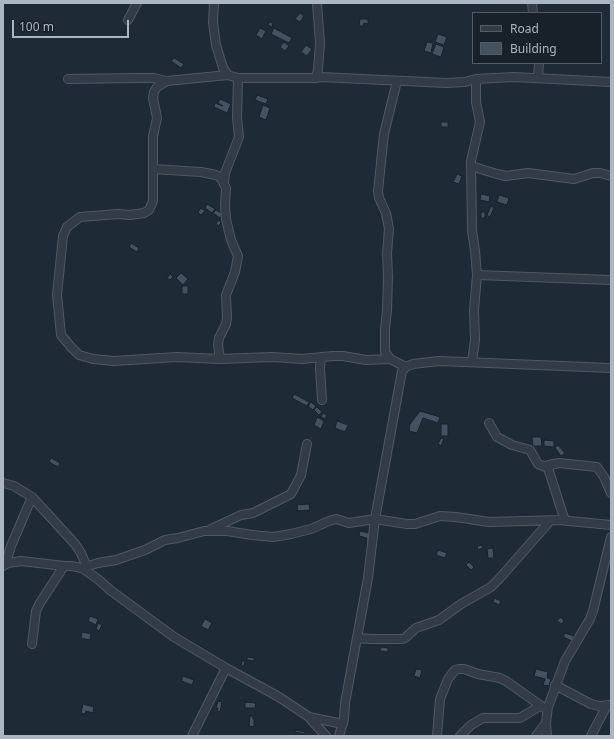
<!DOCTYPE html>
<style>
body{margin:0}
#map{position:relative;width:614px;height:739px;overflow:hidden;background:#1e2a35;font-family:"Noto Sans",sans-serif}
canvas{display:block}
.frame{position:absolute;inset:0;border:4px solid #abb6c3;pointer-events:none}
.legend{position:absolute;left:472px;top:12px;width:130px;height:52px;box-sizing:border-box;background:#18202a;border:1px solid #535c67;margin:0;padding:5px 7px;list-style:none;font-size:12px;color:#abb6c3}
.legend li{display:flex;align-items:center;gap:8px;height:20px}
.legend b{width:20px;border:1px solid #535c67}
.scale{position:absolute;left:12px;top:20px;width:117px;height:18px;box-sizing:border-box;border:2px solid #abb6c3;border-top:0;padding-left:5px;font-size:12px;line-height:14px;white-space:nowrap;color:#abb6c3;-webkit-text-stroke:3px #18202a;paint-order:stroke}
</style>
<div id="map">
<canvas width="614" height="739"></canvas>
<div class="frame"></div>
<ul class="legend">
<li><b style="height:5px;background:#323b46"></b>Road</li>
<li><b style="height:11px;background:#445160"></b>Building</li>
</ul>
<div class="scale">100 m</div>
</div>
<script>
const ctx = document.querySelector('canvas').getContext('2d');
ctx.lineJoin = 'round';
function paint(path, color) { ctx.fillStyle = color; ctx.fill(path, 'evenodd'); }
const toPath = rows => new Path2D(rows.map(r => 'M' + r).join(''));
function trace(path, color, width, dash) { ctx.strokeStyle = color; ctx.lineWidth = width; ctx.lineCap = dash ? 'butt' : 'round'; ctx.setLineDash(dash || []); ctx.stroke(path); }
const building = toPath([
 [300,13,304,16,300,22,295,19,300,13],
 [360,19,368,19,368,24,364,23,363,26,359,26,360,19],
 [269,22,273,23,272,27,268,25,269,22],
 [260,28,266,31,262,39,256,35,260,28],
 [274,28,292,38,289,43,271,34,274,28],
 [438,34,447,37,444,45,435,42,438,34],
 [284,42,289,46,285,51,280,47,284,42],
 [427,42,433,43,431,53,424,51,427,42],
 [436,44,444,47,441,57,432,54,436,44],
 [306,45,312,49,307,56,301,52,306,45],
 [174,58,184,64,181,68,171,61,174,58],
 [257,95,268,99,266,104,255,100,257,95],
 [220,99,231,104,227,113,214,107,215,103,223,106,218,103,220,99],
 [263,105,270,108,266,120,259,117,263,105],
 [441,122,448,122,448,127,441,127,441,122],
 [457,174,462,176,459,184,453,182,457,174],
 [481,194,490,196,489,202,480,200,481,194],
 [499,195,509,198,507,205,497,202,499,195],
 [207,204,215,209,212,213,205,208,207,204],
 [491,206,494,208,490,217,487,215,491,206],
 [201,208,205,211,201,215,198,212,201,208],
 [216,210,223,214,220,218,213,213,216,210],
 [481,212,485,212,485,218,481,218,481,212],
 [219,220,221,223,218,226,216,223,219,220],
 [131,243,139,248,137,252,129,247,131,243],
 [181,273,188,279,183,285,176,278,181,273],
 [170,274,173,277,170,280,167,278,170,274],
 [182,286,188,286,188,294,182,294,182,286],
 [294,394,309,402,307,406,292,398,294,394],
 [311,402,316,406,313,410,308,406,311,402],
 [317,407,322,412,319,415,314,410,317,407],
 [420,411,440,417,438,423,423,418,417,433,409,431,410,424,420,411],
 [323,413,327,415,325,419,321,417,323,413],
 [317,417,324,421,321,429,314,425,317,417],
 [337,421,348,425,345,432,335,428,337,421],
 [441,424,448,424,448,436,441,436,441,424],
 [532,437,541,437,542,446,533,446,532,437],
 [441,438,444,439,441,446,438,444,441,438],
 [544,440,554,441,554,447,544,446,544,440],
 [558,445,565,453,561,456,555,448,558,445],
 [51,458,60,463,58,467,49,462,51,458],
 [309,504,310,510,298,511,297,505,309,504],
 [360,531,372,534,369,544,366,544,367,538,359,536,360,531],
 [482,545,483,548,478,550,477,546,482,545],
 [493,548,494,558,488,558,487,549,493,548],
 [438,550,447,553,445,558,436,555,438,550],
 [469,562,474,567,471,570,466,565,469,562],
 [494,598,501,601,499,605,493,602,494,598],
 [90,616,98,619,96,625,88,621,90,616],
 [560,617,564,620,562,624,557,621,560,617],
 [205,619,212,623,208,630,201,626,205,619],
 [98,623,102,625,99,631,96,629,98,623],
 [82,632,91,634,90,640,81,638,82,632],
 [565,633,574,636,572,641,563,637,565,633],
 [381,647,388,648,388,652,380,651,381,647],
 [247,657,254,658,254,661,247,660,247,657],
 [242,661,245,661,244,666,241,666,242,661],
 [416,669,422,670,420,678,414,676,416,669],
 [536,669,548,672,547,678,551,679,549,686,543,685,545,679,534,676,536,669],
 [183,676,194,680,192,685,181,681,183,676],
 [218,701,222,702,220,712,217,711,218,708,216,708,218,701],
 [245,702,256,703,255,708,245,708,245,702],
 [83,704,94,707,93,713,86,711,85,714,81,713,83,704],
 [250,716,253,716,253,719,254,719,254,727,249,726,250,716],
 [296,730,305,732,305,734,295,732,296,730]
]);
const minor = toPath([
 [214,3,213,22,216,45,223,68,228,75,231,76,238,78,316,78,321,77,446,83,465,82,476,79,514,77,611,82],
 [532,3,533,13],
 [128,20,137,3],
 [228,75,167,81,157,87,154,92,153,98,157,118,153,136,153,201,149,210,144,213,130,215,118,214,80,217,67,227,63,236,57,295,61,335,71,347,79,355,93,359,114,361,177,357,220,359,272,357,302,359,333,356,343,356,366,360,390,359],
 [316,78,318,70,320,43,317,3],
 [538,78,539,63],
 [68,79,138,78,154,78,167,81],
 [397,81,384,134,378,191,379,198,386,213,389,229,387,253,388,277,387,310,385,329,385,352,390,359,406,367],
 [471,166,497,174,506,176,528,173,574,179,593,173,600,173,611,176],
 [153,169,201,172,216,175,221,178,226,188,225,205,226,219,231,240,238,256,235,272,226,295,227,318,226,324,219,338,218,345,220,359],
 [224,182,225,173,239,137,237,117,238,78],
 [477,275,611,280],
 [321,357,320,368,322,400],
 [472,362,475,340,474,310,477,275,475,251,472,230,471,161,480,122,476,102,476,79],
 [489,423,497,437,512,445,530,450,538,464,548,468,564,518,567,521],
 [545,466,559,463,597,467,604,477,611,493],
 [3,483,14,486,32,497,75,544,81,553,86,565],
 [211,529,241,515,253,513,291,494,301,475,307,444],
 [8,563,8,556,11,546,32,497],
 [3,566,8,563,21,561,64,566,71,566,82,568,99,580,110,590,174,637,226,668,279,697,309,717,343,724],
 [82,568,98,563,116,560,145,550,165,540,178,538,204,531,227,531,252,535,273,537,291,534,311,529,329,521,336,519,349,523,375,519,407,524,415,524,440,516,456,517,489,522,558,520,611,525],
 [357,638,371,639,402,639,405,638,416,628,439,620,461,604,491,587,499,579,550,521],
 [32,644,36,611,40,603,64,566],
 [555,685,591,704,599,706,611,705],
 [309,717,314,723,326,736],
 [192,736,226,668],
 [339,736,344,719,345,703,368,578,375,519,402,371,406,367,413,364,439,361,611,368],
 [437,736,440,699,448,679,455,670,459,669,464,669,478,674,500,678,506,681,547,710],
 [460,736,471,725,483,718,520,718,540,706],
 [536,736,546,723],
 [547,736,546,723,548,707,565,661,590,619,593,611,611,537],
 [591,736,607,705]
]);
paint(building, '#445160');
trace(building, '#19222c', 1);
trace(minor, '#4f5964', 10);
trace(minor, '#323b46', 8);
</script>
